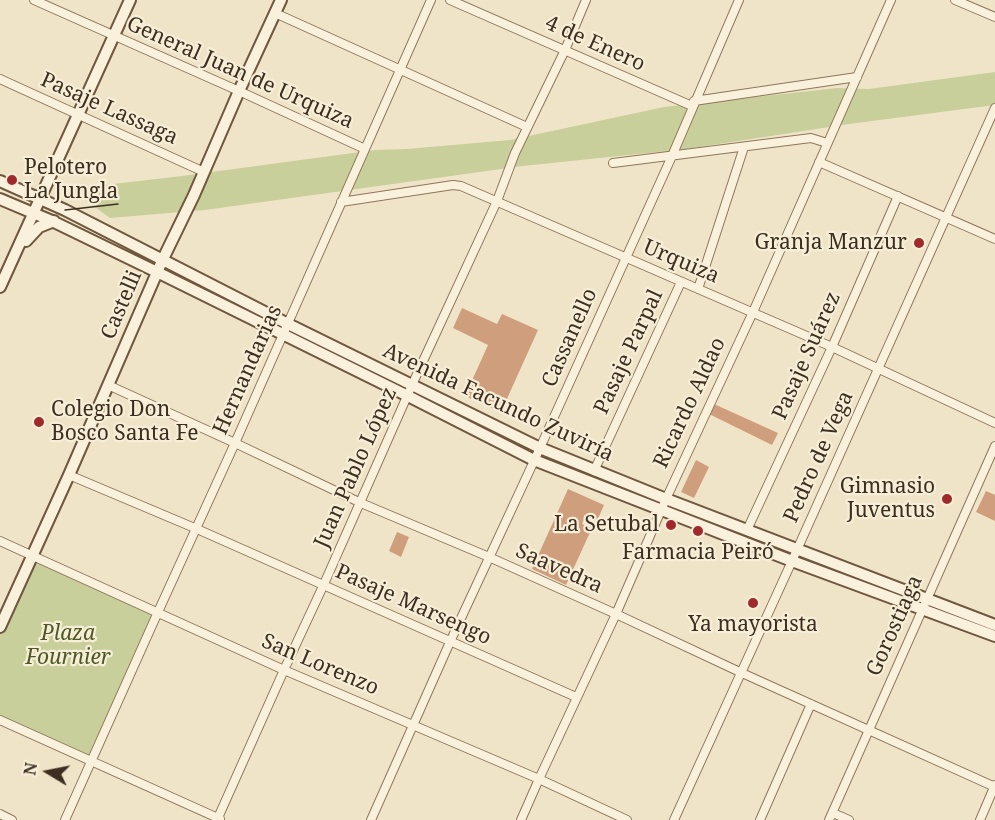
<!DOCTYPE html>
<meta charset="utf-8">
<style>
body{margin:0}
#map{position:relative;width:995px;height:820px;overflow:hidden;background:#f0e4c8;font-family:"Noto Serif",serif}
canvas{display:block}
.north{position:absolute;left:18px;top:742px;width:60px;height:60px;-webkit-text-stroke:4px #f7eed8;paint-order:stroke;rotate:280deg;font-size:16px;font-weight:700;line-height:24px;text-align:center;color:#3d2e20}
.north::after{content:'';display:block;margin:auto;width:21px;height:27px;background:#3d2e20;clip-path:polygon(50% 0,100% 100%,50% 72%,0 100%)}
</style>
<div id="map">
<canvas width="995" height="820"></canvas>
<div class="north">N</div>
</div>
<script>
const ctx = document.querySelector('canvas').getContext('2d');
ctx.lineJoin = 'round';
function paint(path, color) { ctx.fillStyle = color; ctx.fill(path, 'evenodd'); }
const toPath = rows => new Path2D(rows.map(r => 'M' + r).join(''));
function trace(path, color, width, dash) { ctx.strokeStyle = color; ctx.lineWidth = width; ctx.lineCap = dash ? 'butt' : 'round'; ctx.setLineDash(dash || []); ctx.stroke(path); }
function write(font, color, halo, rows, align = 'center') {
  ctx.font = font + ' "Noto Serif",serif'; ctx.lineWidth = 4.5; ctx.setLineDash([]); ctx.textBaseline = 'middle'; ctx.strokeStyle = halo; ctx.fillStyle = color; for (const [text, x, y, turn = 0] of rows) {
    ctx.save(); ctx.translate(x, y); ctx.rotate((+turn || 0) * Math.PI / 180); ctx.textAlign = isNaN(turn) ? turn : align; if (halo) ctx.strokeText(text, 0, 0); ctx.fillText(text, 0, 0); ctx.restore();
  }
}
const green = toPath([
 [995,72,995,105,849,124,686,149,523,166,205,210,110,218,70,189,182,176,375,150,407,149,510,140,664,107,837,88,869,89],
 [33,556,158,612,92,761,0,720,0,627]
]);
const building = toPath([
 [462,308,497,324,502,314,538,330,501,412,465,396,488,345,453,328],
 [714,404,778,433,772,445,709,414],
 [696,460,709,467,694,498,681,492],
 [568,489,604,505,597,521,586,515,582,524,592,528,566,585,532,569],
 [986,491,995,495,995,521,976,512],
 [397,532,409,537,401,557,389,551]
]);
const street = toPath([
 [34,0,239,91,365,149],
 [450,0,692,106],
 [955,0,995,17],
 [275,13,527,127],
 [0,79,204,172],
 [694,101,857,77],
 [819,162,995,239],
 [613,163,811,138,827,143],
 [341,202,453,185,461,186,832,347,995,423],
 [698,289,744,147],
 [108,385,235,443,361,503,489,557,616,614,742,673,995,787],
 [594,471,681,282],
 [69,475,197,529,576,697],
 [747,530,832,347,898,196],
 [0,541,284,670,539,779,627,820],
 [0,720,220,819],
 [833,813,849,820],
 [0,814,12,820],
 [65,820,158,612,235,443,431,0],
 [217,820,284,670,324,584,412,385,497,201,515,153,565,50,586,0],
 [371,820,450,642,540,448,672,156,739,0],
 [521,820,539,779,616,614,666,499,753,312,891,0],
 [674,820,792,561,995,108],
 [760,820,811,704],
 [829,820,995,446],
 [980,820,995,785]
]);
const secondary = toPath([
 [0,181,65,210,288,324,540,448,666,499,995,625],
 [0,199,52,221,157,272,408,396,534,460,792,561,995,636],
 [26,241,39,227,54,221],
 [0,287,130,0],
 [0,627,69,475,162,261,194,195,239,91,281,0]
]);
const tram = toPath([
 [65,210,118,204]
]);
const markers = [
 [12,180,6,"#9e2a2b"],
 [919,243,6,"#9e2a2b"],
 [39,422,6,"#9e2a2b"],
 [947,499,6,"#9e2a2b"],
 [671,525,6,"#9e2a2b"],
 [698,531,6,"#9e2a2b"],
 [753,603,6,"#9e2a2b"]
];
const streetNames = [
 ["4 de Enero",595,44,24],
 ["General Juan de Urquiza",240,73,24],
 ["Pasaje Lassaga",109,109,24],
 ["Urquiza",681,262,23],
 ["Castelli",122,305,-67],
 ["Cassanello",570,338,-66],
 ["Pasaje Parpal",629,352,-65],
 ["Pasaje Suárez",807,356,-66],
 ["Hernandarias",248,370,-66],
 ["Avenida Facundo Zuviría",498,403,25],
 ["Ricardo Aldao",690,403,-65],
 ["Pedro de Vega",819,457,-66],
 ["Juan Pablo López",356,468,-66],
 ["Saavedra",559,569,24],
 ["Pasaje Marsengo",413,605,24],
 ["Gorostiaga",895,626,-66],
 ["San Lorenzo",320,665,23]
];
const poiNames = [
 ["Pelotero",24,168,"left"],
 ["La Jungla",24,192,"left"],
 ["Granja Manzur",907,243],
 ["Colegio Don",51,410,"left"],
 ["Bosco Santa Fe",51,434,"left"],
 ["Gimnasio",935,487],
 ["Juventus",935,511],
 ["La Setubal",659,525],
 ["Farmacia Peiró",698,553,"center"],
 ["Ya mayorista",753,625,"center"]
];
const parkNames = [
 ["Plaza",68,634],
 ["Fournier",68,658]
];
paint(green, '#c9cf9b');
paint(building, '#cf9f7d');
trace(street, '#8d765c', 10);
trace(secondary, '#6f573f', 14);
trace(street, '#faf1dc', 8);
trace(secondary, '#faf1dc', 10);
trace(tram, '#3d2e20', 1.5);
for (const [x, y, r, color] of markers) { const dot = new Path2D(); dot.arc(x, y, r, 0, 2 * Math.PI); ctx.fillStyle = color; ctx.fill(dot); trace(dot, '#f7eed8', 2); }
write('21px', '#3d2e20', '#f7eed8', streetNames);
write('21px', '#3d2e20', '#f7eed8', poiNames, 'right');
write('italic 21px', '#4d5a26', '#f7eed8', parkNames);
</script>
